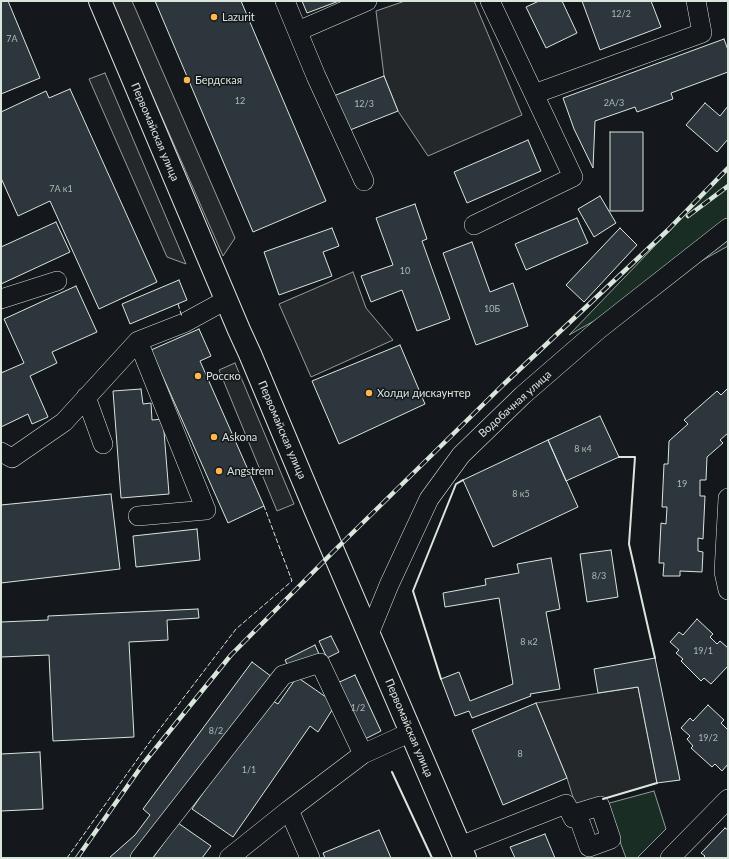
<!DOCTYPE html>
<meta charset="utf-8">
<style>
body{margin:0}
#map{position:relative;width:729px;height:859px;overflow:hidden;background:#14181c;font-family:Lato,sans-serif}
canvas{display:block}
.frame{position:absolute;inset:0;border:2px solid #d8e6dc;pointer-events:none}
</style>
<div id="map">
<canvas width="729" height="859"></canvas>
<div class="frame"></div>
</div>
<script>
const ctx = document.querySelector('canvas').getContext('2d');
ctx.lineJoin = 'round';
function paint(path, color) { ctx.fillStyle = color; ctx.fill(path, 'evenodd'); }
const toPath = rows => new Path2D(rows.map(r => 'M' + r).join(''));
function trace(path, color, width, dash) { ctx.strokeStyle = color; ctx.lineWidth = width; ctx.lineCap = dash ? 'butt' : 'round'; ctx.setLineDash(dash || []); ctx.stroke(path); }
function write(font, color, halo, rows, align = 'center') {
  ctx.font = font + ' Lato,sans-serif'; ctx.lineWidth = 3; ctx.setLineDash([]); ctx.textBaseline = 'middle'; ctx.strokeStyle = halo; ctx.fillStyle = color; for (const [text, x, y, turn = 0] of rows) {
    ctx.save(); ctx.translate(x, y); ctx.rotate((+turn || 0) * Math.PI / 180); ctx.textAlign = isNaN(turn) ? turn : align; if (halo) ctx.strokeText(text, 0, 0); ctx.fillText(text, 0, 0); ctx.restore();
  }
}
const green = toPath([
 [728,170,728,246,569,335,728,170],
 [654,791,666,829,637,858,626,858,606,804,654,791]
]);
const parking = toPath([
 [111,1,132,1,235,238,223,256,111,1],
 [405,1,474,1,522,115,428,156,398,111,384,76,376,11,405,1],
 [105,73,186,264,167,257,89,79,105,73],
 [353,272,366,308,393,340,311,377,279,304,353,272],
 [235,363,294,504,277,511,219,370,235,363],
 [638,687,657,783,576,807,567,778,536,703,638,687]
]);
const building = toPath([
 [1,1,8,1,40,78,1,94,1,1],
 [155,1,241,1,326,201,253,232,155,1],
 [302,1,339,1,307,13,302,1],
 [539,1,562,1,577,33,546,48,526,7,539,1],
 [582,1,651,1,661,27,600,50,582,1],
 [724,39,728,50,728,72,671,93,673,99,637,112,635,107,595,121,593,168,574,129,563,98,724,39],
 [384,76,398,111,345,132,331,97,384,76],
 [70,89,157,282,99,309,50,201,18,216,1,178,1,112,46,91,49,98,70,89],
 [705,103,720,116,728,106,728,139,717,152,686,125,705,103],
 [610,132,643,132,643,211,610,211,610,132],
 [528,140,541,171,467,203,454,172,528,140],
 [600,196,616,223,594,237,578,209,600,196],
 [415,204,427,239,422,241,450,319,417,331,402,290,371,302,361,276,393,265,376,218,415,204],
 [577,218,588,243,526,270,515,244,577,218],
 [56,222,70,252,1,284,1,247,56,222],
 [332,228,339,246,323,252,332,276,279,295,264,252,332,228],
 [620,228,637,245,584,302,566,285,620,228],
 [472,242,490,292,513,283,528,326,476,345,443,253,472,242],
 [179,280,187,300,130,324,122,304,179,280],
 [76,286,97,332,52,352,57,363,30,376,48,417,32,424,28,414,1,427,1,373,24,363,4,319,76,286],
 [199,329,211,356,200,361,264,506,228,523,151,350,199,329],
 [400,345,425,404,339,444,312,381,400,345],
 [728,388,728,433,720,440,723,443,707,457,706,480,700,480,700,496,705,496,703,539,698,538,698,551,703,552,702,572,680,571,680,576,663,576,664,563,659,563,661,523,666,524,667,507,662,507,664,464,668,464,669,441,688,424,684,420,717,391,721,395,728,388],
 [141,389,143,404,151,403,152,420,163,419,169,494,121,498,113,391,141,389],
 [600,416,619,457,566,481,548,440,600,416],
 [548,440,578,507,493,547,463,480,548,440],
 [111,494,120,569,1,583,1,505,111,494],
 [197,529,200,560,136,567,133,536,197,529],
 [611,550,618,597,587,602,580,554,611,550],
 [551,558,560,609,546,612,560,689,530,694,531,696,472,718,469,711,455,716,441,679,459,672,470,701,513,684,499,598,445,607,443,593,486,585,485,579,519,573,517,564,551,558],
 [198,609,199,618,167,620,168,640,129,642,134,737,53,741,49,655,1,657,1,622,48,620,48,616,198,609],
 [697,619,713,634,710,637,717,644,720,641,728,648,728,666,711,684,704,678,701,681,681,661,683,659,676,653,679,650,670,642,679,632,683,635,697,619],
 [331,636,339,652,327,658,319,641,331,636],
 [315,645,319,654,289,668,285,660,315,645],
 [655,658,680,780,657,783,638,687,598,693,594,669,655,658],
 [252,662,272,677,134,858,109,858,135,835,150,815,143,809,252,662],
 [355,675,381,731,361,741,335,684,355,675],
 [297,677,336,704,318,732,310,726,233,837,192,809,268,698,278,704,297,677],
 [536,703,567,778,503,805,472,730,536,703],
 [708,705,724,720,721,723,728,730,728,764,722,771,715,764,712,767,691,748,693,746,687,739,690,736,681,728,690,718,693,721,708,705],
 [40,752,43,809,1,811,1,754,40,752],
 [178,823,211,846,202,858,153,858,178,823],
 [725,828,728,830,728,858,703,858,705,856,701,853,725,828],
 [379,830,391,858,325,858,323,853,379,830],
 [545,834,555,858,515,858,510,847,545,834]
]);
const minor = toPath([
 [285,1,316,76,364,181],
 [490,1,534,94,702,33,696,1],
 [298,31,367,1],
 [474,225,573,177,534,94],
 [1,299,57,281],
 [138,341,206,510,138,516],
 [86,397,103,444],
 [1,452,12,458,64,422,138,341,184,323,226,300],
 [728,498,724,572,728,590],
 [369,634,389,585,429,499,461,455,523,395,598,330,728,228],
 [600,806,611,839,589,847,577,813,600,806],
 [289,810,310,858],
 [460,846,566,804,573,818,579,817],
 [140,858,283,675,320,663,363,754,411,732],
 [229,858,289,810,363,754],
 [670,858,728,799]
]);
const major = toPath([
 [100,1,239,330,250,354,315,509,465,858]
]);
const rail = toPath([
 [688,216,728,186],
 [77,858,143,764,231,655,334,551,504,384,668,230,728,168]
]);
const fence = toPath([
 [178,304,182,317],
 [67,858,149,743,236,629,292,581,264,506]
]);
const wall = toPath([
 [619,457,635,457,629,544,655,658],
 [441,679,413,591,456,484,463,480],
 [392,772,432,858],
 [603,799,657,783]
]);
const markers = [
 [214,17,4,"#ffb74d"],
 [187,80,4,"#ffb74d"],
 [198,376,4,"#ffb74d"],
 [369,393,4,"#ffb74d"],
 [214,437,4,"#ffb74d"],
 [219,471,4,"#ffb74d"]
];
const numberNames = [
 ["12/2",621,14],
 ["7А",12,39],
 ["12",240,101],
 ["2А/3",614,103],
 ["12/3",364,104],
 ["7А к1",61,189],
 ["10",405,271],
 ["10Б",492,309],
 ["8 к4",583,449],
 ["19",682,484],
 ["8 к5",521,494],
 ["8/3",599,576],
 ["8 к2",529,642],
 ["19/1",703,651],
 ["1/2",358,708],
 ["8/2",216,731],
 ["19/2",708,738],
 ["8",520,754],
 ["1/1",249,770]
];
const poiNames = [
 ["Lazurit",222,17],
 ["Бердская",195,80],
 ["Росско",206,376],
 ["Холди дискаунтер",377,393],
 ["Askona",222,437],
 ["Angstrem",227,471]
];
const streetNames = [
 ["Первомайская улица",155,132,67],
 ["Водобачная улица",515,404,-42],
 ["Первомайская улица",282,430,67],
 ["Первомайская улица",409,728,67]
];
paint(green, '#1a2d24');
trace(green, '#939e99', 1);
paint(parking, '#24282b');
trace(parking, '#939e99', 1);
paint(building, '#2c363c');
trace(building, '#d8e6dc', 1);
trace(minor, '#d8e6dc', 20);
trace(major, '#d8e6dc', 24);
trace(minor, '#14181c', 19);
trace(major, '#14181c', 22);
trace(rail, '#d8e6dc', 4.5);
trace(rail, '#14181c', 3, [9]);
trace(fence, '#d8e6dc', 1, [5, 2]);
trace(wall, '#d8e6dc', 2);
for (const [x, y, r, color] of markers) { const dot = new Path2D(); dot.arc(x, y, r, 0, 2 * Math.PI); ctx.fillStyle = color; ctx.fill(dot); trace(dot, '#14181c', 1.5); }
write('9px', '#adbab4', null, numberNames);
write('11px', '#d8e6dc', '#14181c', poiNames, 'left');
write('11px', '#d8e6dc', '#14181c', streetNames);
</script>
